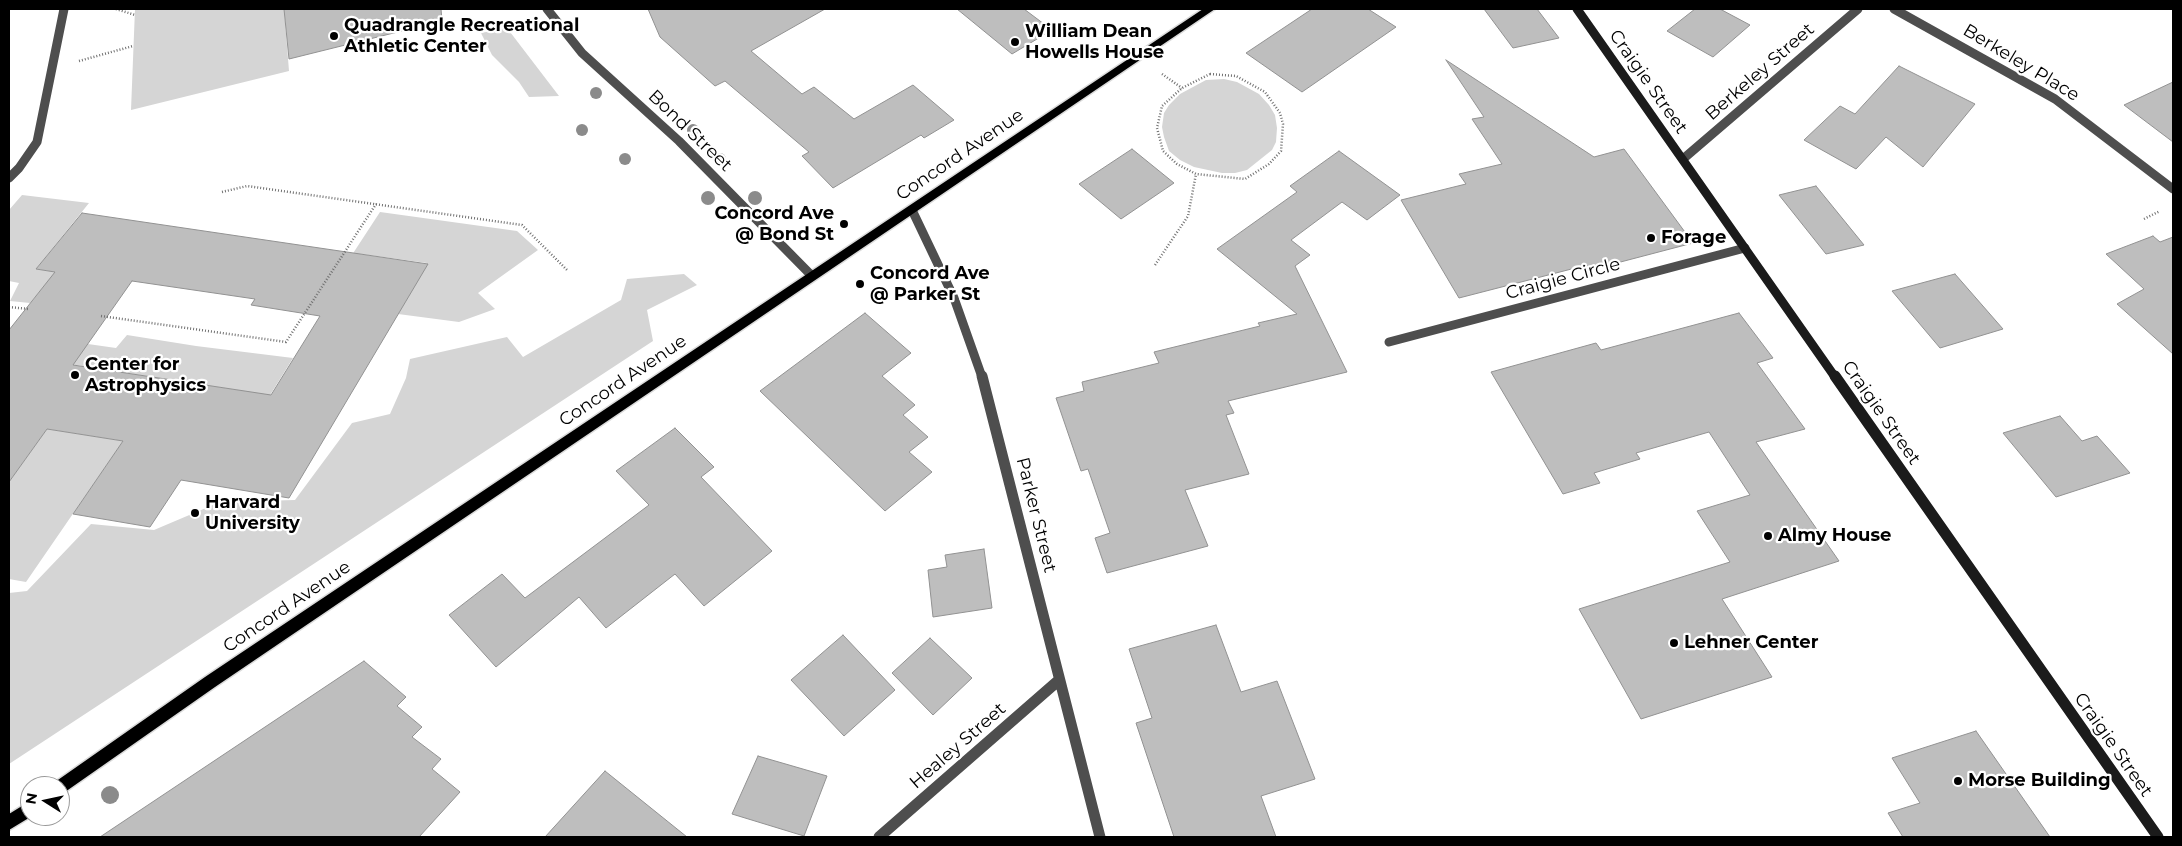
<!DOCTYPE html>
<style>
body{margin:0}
#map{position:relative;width:2182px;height:846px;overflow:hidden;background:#fff;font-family:Montserrat,sans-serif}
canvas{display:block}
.frame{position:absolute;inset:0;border:10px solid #000;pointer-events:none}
.north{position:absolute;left:20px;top:776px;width:50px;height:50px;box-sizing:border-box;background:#fff;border:1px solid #999;border-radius:50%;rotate:280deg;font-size:14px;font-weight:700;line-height:20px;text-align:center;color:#000}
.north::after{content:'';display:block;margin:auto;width:18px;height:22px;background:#000;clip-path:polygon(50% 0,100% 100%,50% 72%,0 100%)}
</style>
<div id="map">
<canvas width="2182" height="846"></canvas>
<div class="frame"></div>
<div class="north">N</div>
</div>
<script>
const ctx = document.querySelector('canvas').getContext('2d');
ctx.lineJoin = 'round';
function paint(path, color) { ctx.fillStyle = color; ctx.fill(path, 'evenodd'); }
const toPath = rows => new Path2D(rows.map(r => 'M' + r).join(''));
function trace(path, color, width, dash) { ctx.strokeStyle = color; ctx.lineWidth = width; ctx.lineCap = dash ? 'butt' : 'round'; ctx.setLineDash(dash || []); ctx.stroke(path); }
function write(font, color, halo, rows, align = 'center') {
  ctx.font = font + ' Montserrat,sans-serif'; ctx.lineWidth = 4.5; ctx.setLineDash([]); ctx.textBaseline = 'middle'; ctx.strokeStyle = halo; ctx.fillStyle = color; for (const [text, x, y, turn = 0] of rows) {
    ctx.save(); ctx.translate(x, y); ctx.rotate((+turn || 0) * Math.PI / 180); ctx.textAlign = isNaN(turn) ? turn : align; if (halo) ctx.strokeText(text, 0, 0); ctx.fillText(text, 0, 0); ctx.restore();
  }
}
const green = toPath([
 [135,9,284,9,289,71,131,110],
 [507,28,559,96,529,97,519,82,492,55,481,33],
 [1224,79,1237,82,1259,94,1269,105,1275,115,1277,128,1276,142,1272,150,1247,170,1235,173,1222,173,1194,167,1180,160,1169,151,1164,137,1162,127,1164,113,1169,105,1180,94,1206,80],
 [22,195,89,203,36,269,77,275,67,287,46,284,30,303,10,301,19,283,9,281,9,210],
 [380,212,517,231,538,250,478,293,495,309,459,322,398,314,427,263,361,254,331,287],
 [684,274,697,285,647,310,653,341,9,764,9,593,27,591,91,524,154,530,220,502,295,500,352,423,390,414,406,378,410,359,507,337,523,357,621,300,627,279],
 [127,335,196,346,293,358,254,421,237,390,43,360,81,343,116,348],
 [47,429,123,441,26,582,9,579,9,482]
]);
const building = toPath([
 [284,9,441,9,442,21,289,59,284,9],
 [648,9,825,9,751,51,802,94,814,87,854,119,913,85,954,120,924,138,921,135,833,188,802,156,809,152,725,81,715,86,660,37,648,9],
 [957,9,1024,9,1052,30,1012,54,957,9],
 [1312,9,1368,9,1396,27,1302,92,1246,53,1312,9],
 [1484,9,1537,9,1559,38,1513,48,1484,9],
 [1695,9,1720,9,1750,25,1713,57,1667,31,1695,9],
 [1446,60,1594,157,1624,149,1693,243,1590,270,1587,265,1459,298,1401,200,1466,184,1459,174,1502,164,1472,119,1484,117,1446,60],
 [1899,66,1975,104,1923,167,1886,137,1856,169,1804,140,1840,106,1855,114,1899,66],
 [2173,82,2173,142,2124,105,2173,82],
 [1132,149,1174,183,1121,219,1079,184,1132,149],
 [1339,151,1400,195,1367,220,1342,202,1291,240,1310,255,1295,266,1347,372,1228,401,1234,413,1226,415,1249,474,1185,490,1208,546,1107,573,1095,538,1110,533,1088,469,1081,471,1056,398,1084,391,1082,382,1159,363,1154,352,1260,326,1258,323,1297,314,1217,249,1297,192,1290,186,1339,151],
 [1816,186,1864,245,1826,254,1779,195,1816,186],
 [82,213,428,264,289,498,181,480,150,527,73,514,123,441,47,429,9,482,9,330,55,272,36,269,82,213],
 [132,281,255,299,251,305,320,316,271,395,73,365,132,281],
 [2153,236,2160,242,2173,237,2173,354,2117,304,2144,289,2106,254,2153,236],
 [1955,274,2003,329,1940,348,1892,291,1955,274],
 [865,313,911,353,882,376,915,405,903,415,928,437,909,452,932,472,885,511,760,391,865,313],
 [1739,313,1773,358,1757,363,1805,429,1756,442,1839,561,1722,599,1772,677,1641,719,1579,609,1730,562,1697,511,1750,495,1709,432,1636,453,1640,459,1594,473,1600,483,1563,494,1491,372,1596,343,1601,350,1739,313],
 [2060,416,2082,441,2097,436,2130,473,2056,497,2003,433,2060,416],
 [675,428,714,467,701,477,772,551,704,606,675,574,606,628,579,597,496,667,449,615,502,574,525,598,649,505,616,471,675,428],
 [984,549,992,608,933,617,928,570,947,567,945,555,984,549],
 [1216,625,1241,692,1277,681,1315,779,1261,796,1276,837,1174,837,1136,723,1152,718,1129,649,1216,625],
 [843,635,895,690,844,736,791,680,843,635],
 [930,638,972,678,933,715,892,673,930,638],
 [364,661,406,697,397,706,422,727,412,737,441,759,432,769,460,792,419,837,100,837,364,661],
 [1976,731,2050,837,1903,837,1888,813,1920,803,1892,758,1976,731],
 [758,756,827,776,804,836,732,814,758,756],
 [605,771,687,837,545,837,605,771]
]);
const path = toPath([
 [116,9,135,15],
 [79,61,133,46],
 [1162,74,1182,88],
 [1210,74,1236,76,1265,92,1280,113,1283,124,1281,151,1269,164,1245,179,1196,174,1177,164,1163,151,1157,128,1162,106,1182,88,1210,74],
 [222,192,247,186,522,225,567,270],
 [2144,219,2160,211],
 [1155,265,1188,216,1196,174],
 [9,307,29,309],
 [101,316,286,342,376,204]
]);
const service = toPath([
 [9,178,19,168,37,142,64,9]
]);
const minorFar1 = toPath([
 [547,9,582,53,679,141,812,276],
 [1894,9,2055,99,2173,189],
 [1683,159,1858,9],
 [912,210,954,298,982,377],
 [1389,342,1745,248]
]);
const minor = toPath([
 [982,376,1100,837],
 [879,837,1059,680]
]);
const secondaryFar1 = toPath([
 [1577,9,1835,377]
]);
const secondary = toPath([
 [1835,376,2158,837]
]);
const primary = toPath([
 [1203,9,1215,9,215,687,65,792,60,794,60,786,53,786,55,782,205,677,1203,9],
 [30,801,32,816,9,830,9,814,30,801]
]);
const trees = [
 [596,93,6],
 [656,98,6],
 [582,130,6],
 [693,130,6],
 [625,159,6],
 [720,159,6],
 [708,198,7],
 [755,198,7],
 [110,795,9]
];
const markers = [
 [334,36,5,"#000"],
 [1015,42,5,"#000"],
 [844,224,5,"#000"],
 [1651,238,5,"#000"],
 [860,284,5,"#000"],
 [75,375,5,"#000"],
 [195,513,5,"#000"],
 [1768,536,5,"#000"],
 [1674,643,5,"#000"],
 [1958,781,5,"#000"]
];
const poiNames = [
 ["Quadrangle Recreational",344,26],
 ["Athletic Center",344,47],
 ["William Dean",1025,32],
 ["Howells House",1025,53],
 ["Concord Ave",834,214,"right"],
 ["@ Bond St",834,235,"right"],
 ["Forage",1661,238],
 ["Concord Ave",870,274],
 ["@ Parker St",870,295],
 ["Center for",85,365],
 ["Astrophysics",85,386],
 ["Harvard",205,503],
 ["University",205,524],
 ["Almy House",1778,536],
 ["Lehner Center",1684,643],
 ["Morse Building",1968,781]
];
const streetNames = [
 ["Berkeley Place",2021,63,31],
 ["Berkeley Street",1760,72,-41],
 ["Craigie Street",1648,82,55],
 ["Bond Street",690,131,44],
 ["Concord Avenue",960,155,-34],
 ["Craigie Circle",1563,279,-15],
 ["Concord Avenue",623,381,-34],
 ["Craigie Street",1881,413,55],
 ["Parker Street",1036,515,76],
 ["Concord Avenue",287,607,-34],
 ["Craigie Street",2113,745,55],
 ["Healey Street",958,746,-41]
];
paint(green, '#d5d5d5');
paint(building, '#bebebe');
trace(building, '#929292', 1);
trace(primary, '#dbdbdb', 3);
trace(path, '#707070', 2.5, [1, 2]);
trace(service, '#4e4e4e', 9);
trace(minorFar1, '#4e4e4e', 9);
trace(minor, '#4e4e4e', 11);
trace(secondaryFar1, '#1b1b1b', 9);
trace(secondary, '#1b1b1b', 11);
paint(primary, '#000');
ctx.fillStyle = '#8b8b8b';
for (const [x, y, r] of trees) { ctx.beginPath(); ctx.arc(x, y, r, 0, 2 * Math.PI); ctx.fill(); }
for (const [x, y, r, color] of markers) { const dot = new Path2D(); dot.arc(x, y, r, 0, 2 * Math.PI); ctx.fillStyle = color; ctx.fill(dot); trace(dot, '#fff', 2); }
write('bold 18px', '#000', '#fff', poiNames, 'left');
write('18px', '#000', '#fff', streetNames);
</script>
